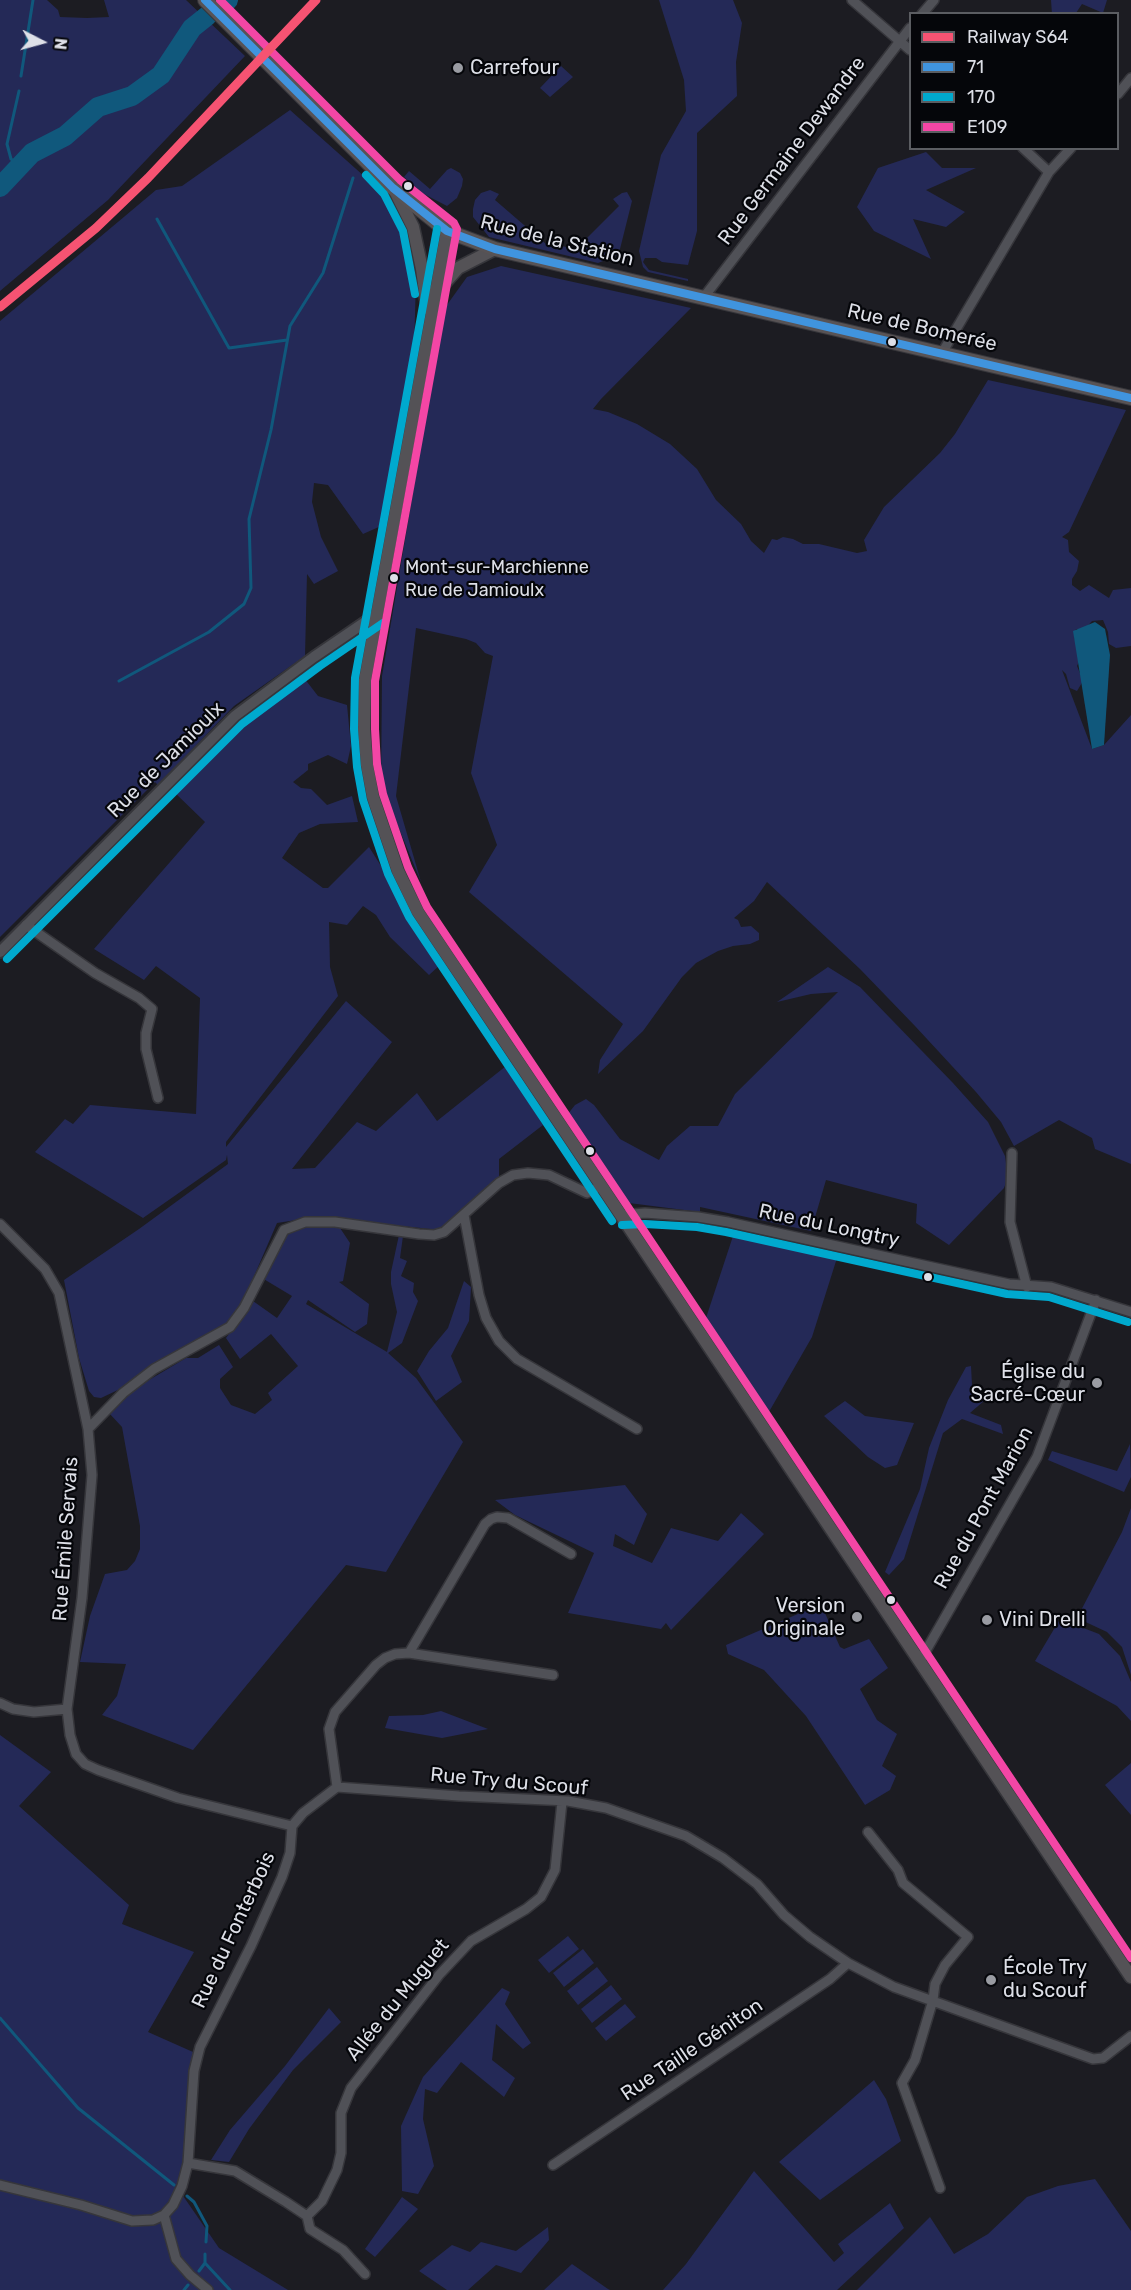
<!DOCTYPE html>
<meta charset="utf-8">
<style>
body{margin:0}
#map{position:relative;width:1131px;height:2290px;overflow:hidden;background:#1c1c22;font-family:Rubik,sans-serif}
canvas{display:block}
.legend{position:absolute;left:909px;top:12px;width:210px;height:138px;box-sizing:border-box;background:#05060a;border:2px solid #5b5d62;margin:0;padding:8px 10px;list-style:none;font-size:18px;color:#dddfe7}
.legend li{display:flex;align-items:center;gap:12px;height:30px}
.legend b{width:30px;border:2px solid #5b5d62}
.north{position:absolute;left:12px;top:12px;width:60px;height:60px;-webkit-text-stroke:4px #05060a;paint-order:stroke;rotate:96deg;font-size:16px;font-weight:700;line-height:24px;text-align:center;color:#dddfe7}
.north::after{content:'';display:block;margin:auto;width:21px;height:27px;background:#dddfe7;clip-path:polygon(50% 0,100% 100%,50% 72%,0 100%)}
</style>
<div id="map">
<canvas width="1131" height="2290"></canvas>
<ul class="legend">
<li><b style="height:8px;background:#f65372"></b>Railway S64</li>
<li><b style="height:8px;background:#4094de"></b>71</li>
<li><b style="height:8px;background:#00a9ce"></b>170</li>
<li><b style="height:8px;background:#f346a5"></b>E109</li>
</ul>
<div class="north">N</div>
</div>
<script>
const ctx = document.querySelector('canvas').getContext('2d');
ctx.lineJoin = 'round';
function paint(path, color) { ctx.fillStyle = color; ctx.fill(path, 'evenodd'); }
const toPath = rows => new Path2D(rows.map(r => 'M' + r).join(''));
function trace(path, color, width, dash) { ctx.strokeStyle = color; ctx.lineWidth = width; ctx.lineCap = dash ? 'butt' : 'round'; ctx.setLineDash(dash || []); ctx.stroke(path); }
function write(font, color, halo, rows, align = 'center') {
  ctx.font = font + ' Rubik,sans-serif'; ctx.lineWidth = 4.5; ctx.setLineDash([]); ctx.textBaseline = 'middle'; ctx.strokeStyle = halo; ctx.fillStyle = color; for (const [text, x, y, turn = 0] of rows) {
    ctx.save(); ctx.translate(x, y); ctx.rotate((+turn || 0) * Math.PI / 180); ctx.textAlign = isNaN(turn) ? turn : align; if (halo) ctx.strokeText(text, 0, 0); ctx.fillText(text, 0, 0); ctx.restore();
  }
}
const green = toPath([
 [0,0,47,0,58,10,60,17,87,18,109,17,104,0,186,0,245,56,108,200,0,291],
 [659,0,733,0,742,23,736,62,737,96,697,133,697,231,688,265,662,262,656,258,645,258,643,262,649,270,688,279,688,281,648,272,643,267,639,251,661,155,686,111,684,80],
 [1051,0,1107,0,1103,13,1082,4,1076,13,1052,14],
 [561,66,573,77,550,97,540,88],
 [290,110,374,185,410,238,416,278,414,352,387,505,381,526,363,534,328,485,314,483,312,502,321,537,338,571,314,584,307,574,305,656,234,706,158,785,155,782,0,937,0,321,156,190,182,186],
 [926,152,942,168,976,168,926,190,965,212,946,227,913,219,931,259,874,231,857,207,878,168],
 [451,168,460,173,463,179,462,186,457,198,447,206,422,193,404,177,409,171,430,189,447,170],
 [490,190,499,194,495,200,546,244,567,247,581,244,619,206,613,199,622,193,627,192,632,201,620,249,616,256,598,263,489,237,473,217,473,209,475,200,481,193],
 [501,266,691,308,601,399,593,409,608,412,637,424,670,444,697,469,716,500,741,524,751,541,764,553,772,539,777,540,783,537,793,539,803,544,819,544,857,553,867,551,864,540,884,507,940,453,955,434,988,380,1126,410,1069,532,1062,537,1068,540,1069,552,1079,561,1077,571,1072,579,1072,585,1080,591,1089,585,1109,598,1113,590,1131,588,1131,646,1116,648,1109,644,1108,632,1103,620,1092,621,1085,629,1076,629,1074,636,1080,659,1077,666,1083,681,1077,691,1070,688,1066,674,1062,670,1092,749,1104,745,1131,715,1131,1164,1095,1149,1092,1138,1059,1120,1014,1146,1001,1122,976,1092,915,1026,860,969,767,882,754,901,734,918,738,920,741,927,751,926,759,933,759,940,750,944,733,946,718,951,696,963,682,977,643,1031,598,1074,600,1060,623,1024,469,892,497,845,471,773,493,656,485,653,476,643,466,639,416,628,396,796,421,882,381,785,382,676,444,309,467,277],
 [301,674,318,696,347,705,351,746,347,764,328,755,308,764,308,770,293,782,301,788,311,789,327,805,352,796,358,822,320,824,299,833,282,858,323,888,328,888,369,847,416,921,440,965,429,975,390,937,376,915,363,906,347,925,329,922,330,967,338,996,226,1142,226,1147,346,1001,392,1042,292,1169,315,1168,357,1122,376,1131,417,1093,437,1121,506,1066,543,1125,499,1159,499,1177,440,1230,324,1218,309,1218,277,1223,239,1311,229,1323,138,1376,120,1389,101,1398,94,1397,89,1391,79,1358,64,1280,139,1229,228,1164,227,1155,226,1160,143,1218,35,1152,65,1119,73,1124,90,1105,196,1114,200,998,156,966,144,980,94,949,205,822,171,789,249,717],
 [828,967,860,987,953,1083,988,1122,1005,1156,1008,1177,1004,1188,949,1245,916,1223,917,1204,826,1180,811,1231,700,1207,700,1212,621,1202,567,1115,575,1105,586,1099,594,1105,620,1139,659,1160,667,1146,690,1126,718,1126,735,1094,838,992,811,994,777,1002],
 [334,1224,340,1228,350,1243,343,1281,339,1282,369,1304,367,1324,355,1332,308,1300,306,1304,387,1352,397,1312,391,1284,391,1272,399,1235,403,1236,400,1258,407,1261,401,1276,414,1283,413,1292,418,1301,402,1343,388,1353,416,1378,463,1442,386,1572,346,1565,193,1750,102,1715,117,1696,126,1664,80,1662,90,1616,105,1574,127,1570,135,1561,140,1549,140,1526,122,1427,109,1413,128,1394,149,1380,186,1358,198,1358,219,1345,233,1367,220,1379,220,1388,231,1405,255,1414,272,1400,268,1393,298,1366,271,1334,240,1359,226,1338,253,1301,277,1318,292,1296,262,1278,288,1232,300,1227],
 [735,1230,837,1258,812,1337,766,1417,738,1367,705,1321],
 [464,1281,471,1287,469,1321,451,1356,462,1382,436,1401,417,1371,429,1351,448,1328],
 [971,1366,972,1385,985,1400,970,1413,1001,1425,1003,1434,962,1419,943,1433,904,1559,889,1575,885,1572,920,1489,929,1448,948,1400,966,1367],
 [845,1401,865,1416,914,1423,897,1465,885,1468,868,1457,824,1416],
 [1130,1444,1131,1477,1124,1492,1048,1460,1052,1451,1117,1471],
 [625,1485,647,1514,634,1545,615,1534,613,1546,652,1563,671,1528,718,1541,741,1513,764,1534,671,1630,666,1623,661,1629,568,1613,594,1553,515,1515,495,1500],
 [1131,1508,1131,1675,1122,1647,1107,1632,1077,1618,1122,1532],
 [821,1604,840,1647,844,1649,869,1639,888,1668,860,1689,877,1720,897,1734,882,1766,896,1776,890,1790,865,1805,806,1716,764,1670,728,1654,726,1645],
 [1060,1619,1099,1634,1120,1656,1131,1682,1131,1721,1117,1706,1035,1661],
 [441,1711,488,1729,442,1738,385,1728,389,1716,423,1715],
 [0,1735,51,1772,19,1806,129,1905,122,1924,194,1952,148,2032,193,2052,185,2167,179,2190,219,2248,288,2290,0,2290],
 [1131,1763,1131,1815,1105,1785],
 [568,1936,579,1949,549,1973,538,1960],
 [583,1949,594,1963,564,1987,553,1973],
 [597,1967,608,1981,578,2005,567,1991],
 [611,1985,622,1999,592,2023,581,2009],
 [502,1988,510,1992,505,2004,531,2043,523,2049,496,2024,492,2060,515,2078,504,2097,461,2062,437,2093,425,2089,423,2119,434,2166,418,2194,402,2191,401,2126,423,2077],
 [625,2004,636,2017,606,2041,595,2028],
 [329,2008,341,2022,293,2070,249,2129,229,2162,211,2160,230,2130,285,2066],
 [874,2080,886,2099,901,2141,820,2200,779,2162],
 [754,2171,834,2262,844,2253,838,2244,890,2203,904,2228,837,2290,663,2290,686,2264],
 [1095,2179,1131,2231,1131,2290,857,2290,930,2217,954,2254,988,2234,1027,2197,1058,2186],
 [402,2197,418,2209,375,2257,365,2249],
 [548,2227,549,2240,521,2273,496,2265,468,2290,447,2290,419,2271,452,2245,470,2252,481,2242,516,2251],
 [572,2264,608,2289,610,2290,544,2290]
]);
const water = toPath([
 [1095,622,1105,629,1110,655,1104,745,1092,749,1073,631]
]);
const stream = toPath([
 [21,76,33,0],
 [19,91,7,144,11,159,21,166],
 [157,219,229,348,287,340],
 [119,681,209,632,244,604,251,588,249,519,271,430,290,326,323,273,353,178],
 [0,2018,78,2108,174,2185],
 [187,2196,194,2202,207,2226,206,2242],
 [205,2254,205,2263,230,2290],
 [199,2271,205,2263],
 [184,2290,188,2285]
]);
const river = toPath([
 [223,4,228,0],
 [0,187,32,153,65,136,98,107,132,96,161,75,192,28,207,16]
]);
const minor = toPath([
 [852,0,910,50],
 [922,14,934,0],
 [1118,94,1131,78],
 [1023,148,1049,172],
 [704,297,910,28],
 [942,353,1049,172,1071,148],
 [26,925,95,973,139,998,152,1009,146,1033,146,1049,158,1098],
 [1012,1153,1010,1222,1027,1287],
 [464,1215,479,1295,486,1318,499,1341,517,1359,637,1429],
 [621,1215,645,1213,698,1217,728,1222,1009,1284,1051,1287,1131,1312],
 [0,1224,45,1269,59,1293,88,1429],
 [409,1653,485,1524,491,1519,497,1517,508,1518,571,1554],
 [920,1661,1037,1457,1096,1300],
 [0,1703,13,1709,34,1712,67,1709,70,1735,76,1754,85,1764,98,1770,178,1798,292,1826,290,1853,282,1877,251,1946,200,2047,194,2071,188,2163,182,2186,173,2205,164,2215,153,2220,132,2221,81,2205,0,2185],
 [67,1709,82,1598,92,1475,88,1429,123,1393,154,1369,230,1327,244,1308,284,1230,305,1222,335,1222,419,1234,434,1235,444,1232,499,1183,513,1175,528,1173,549,1175,587,1193,601,1186],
 [337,1787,329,1729,335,1712,376,1665,385,1658,395,1654,409,1653,553,1675],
 [292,1826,303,1813,337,1787,459,1796,568,1801,606,1808,686,1836,723,1858,757,1884,784,1915,810,1937,848,1963,894,1987,1093,2059,1103,2058,1131,2036],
 [868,1832,898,1870,903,1883,968,1937,945,1965,935,1984,933,2000,915,2060,902,2083,940,2188],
 [188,2163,235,2171,286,2202,307,2216,310,2229,343,2250,365,2274],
 [553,2165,830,1979,848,1963],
 [164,2215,176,2259,190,2275,208,2290],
 [307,2216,322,2201,337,2170,341,2153,341,2113,351,2088,439,1975,471,1941,526,1909,541,1897,555,1870,562,1802]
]);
const tertiary = toPath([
 [0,952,235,716,314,657,377,614]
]);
const secondary = toPath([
 [394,189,413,227,422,269,426,299,430,310],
 [447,231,365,680,364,729,367,765,373,797,398,871,418,912,1131,1977],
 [435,294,458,268,495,249]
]);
const primary = toPath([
 [205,0,393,188,447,231,495,249,1131,398]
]);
const bus1 = toPath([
 [205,0,393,188,447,231,495,249,1131,398]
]);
const bus2 = toPath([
 [366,175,384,194,403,231,415,294],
 [437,229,355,678,354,729,357,767,363,800,388,874,409,917,612,1221],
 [7,959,242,724,320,666,383,623],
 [622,1225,645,1224,697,1227,726,1232,1007,1294,1049,1297,1128,1322]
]);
const bus3 = toPath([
 [220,0,400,180,454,223,457,229,375,681,375,729,377,764,383,794,408,867,427,907,1131,1958]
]);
const rail1 = toPath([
 [0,307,96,228,148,178,316,0]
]);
const markers = [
 [458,68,6,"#999ba2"],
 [408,186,5,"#dddfe7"],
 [892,342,5,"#dddfe7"],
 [394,578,5,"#dddfe7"],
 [590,1151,5,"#dddfe7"],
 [928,1277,5,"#dddfe7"],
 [1097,1383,6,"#999ba2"],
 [891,1600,5,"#dddfe7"],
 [857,1617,6,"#999ba2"],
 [987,1620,6,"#999ba2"],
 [991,1980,6,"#999ba2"]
];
const busNames = [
 ["Mont-sur-Marchienne",405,568],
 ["Rue de Jamioulx",405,591]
];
const poiNames = [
 ["Carrefour",470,68],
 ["Église du",1085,1372,"right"],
 ["Sacré-Cœur",1085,1395,"right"],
 ["Version",845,1606,"right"],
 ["Originale",845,1629,"right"],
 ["Vini Drelli",999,1620],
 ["École Try",1003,1968],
 ["du Scouf",1003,1991]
];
const streetNames = [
 ["Rue Germaine Dewandre",792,151,-53],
 ["Rue de la Station",557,241,14],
 ["Rue de Bomerée",922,328,13],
 ["Rue de Jamioulx",166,760,-45],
 ["Rue du Longtry",829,1226,12],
 ["Rue du Pont Marion",984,1508,-61],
 ["Rue Émile Servais",66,1539,-86],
 ["Rue Try du Scouf",509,1782,5],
 ["Rue du Fonterbois",234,1930,-65],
 ["Allée du Muguet",398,2000,-51],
 ["Rue Taille Géniton",692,2050,-34]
];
paint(green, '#242957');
paint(water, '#10587c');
trace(stream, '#10587c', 3);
trace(river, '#10587c', 20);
trace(minor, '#36363b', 12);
trace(tertiary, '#36363b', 14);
trace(secondary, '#36363b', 15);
trace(primary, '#36363b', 16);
trace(minor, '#505157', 9);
trace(tertiary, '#505157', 10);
trace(secondary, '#545256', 12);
trace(primary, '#585355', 14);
trace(bus1, '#4094de', 8);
trace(bus2, '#00a9ce', 8);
trace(bus3, '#f346a5', 8);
trace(rail1, '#f65372', 9);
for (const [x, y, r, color] of markers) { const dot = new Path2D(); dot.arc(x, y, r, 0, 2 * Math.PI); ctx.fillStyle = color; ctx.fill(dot); trace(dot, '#05060a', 2); }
write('18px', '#dddfe7', '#05060a', busNames, 'left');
write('20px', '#dddfe7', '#05060a', poiNames, 'left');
write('20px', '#dddfe7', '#05060a', streetNames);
</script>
